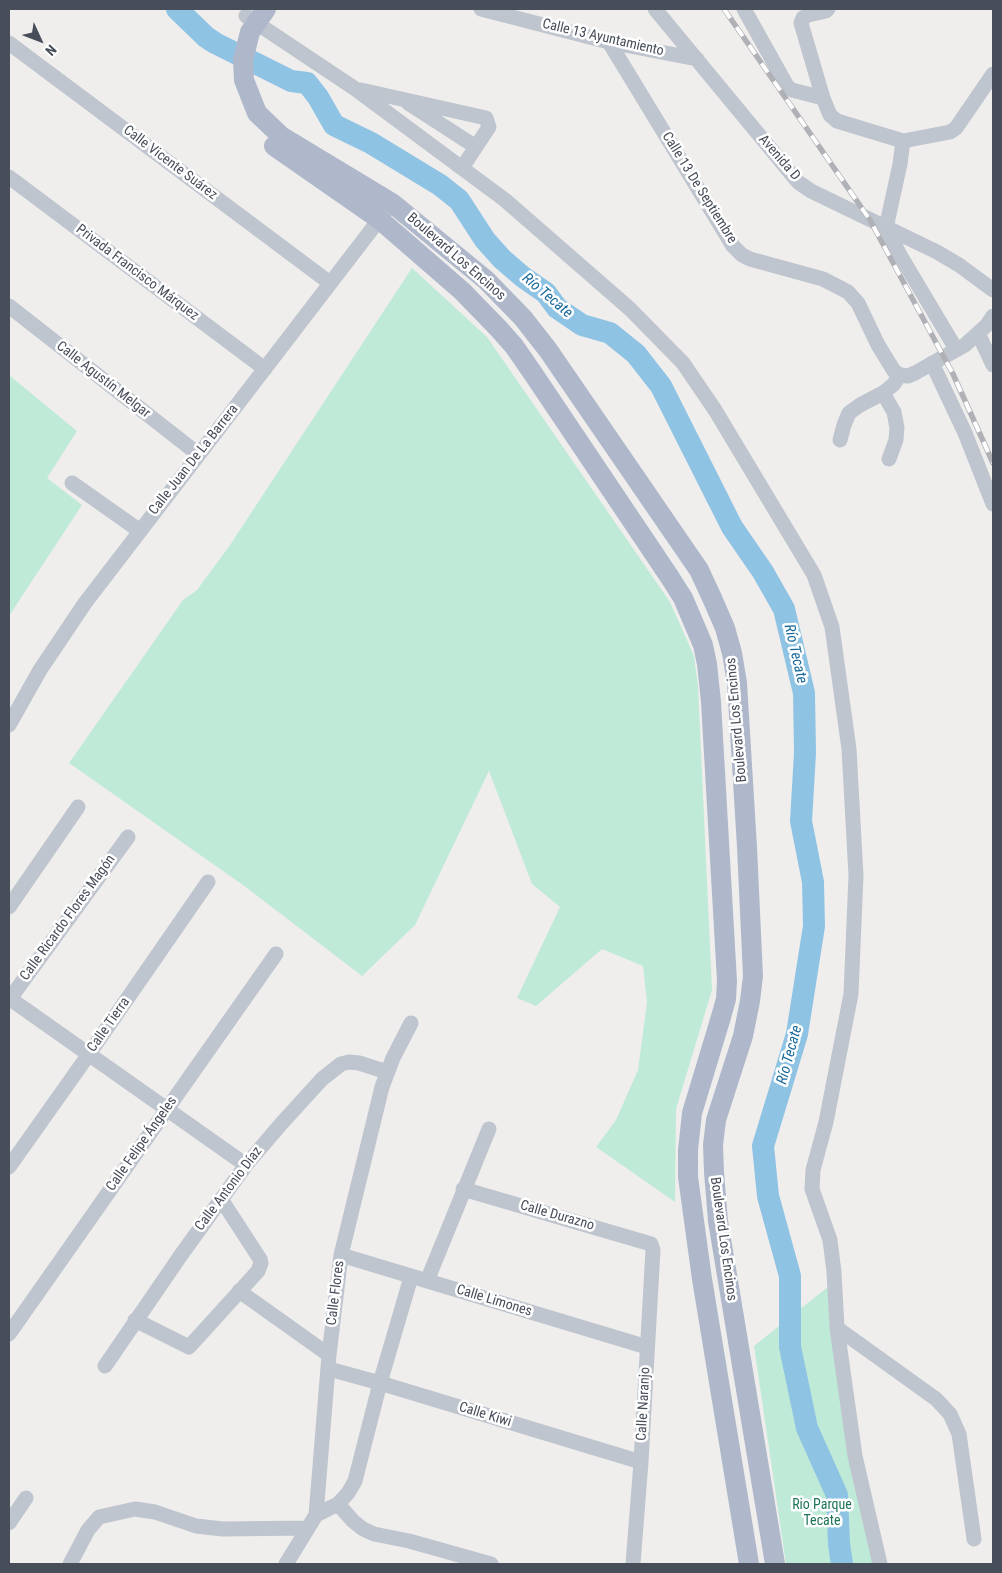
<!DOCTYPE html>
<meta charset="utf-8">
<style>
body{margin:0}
#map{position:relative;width:1002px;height:1573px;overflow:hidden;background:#f0eeed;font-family:"Roboto Condensed",sans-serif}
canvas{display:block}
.frame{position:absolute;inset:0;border:10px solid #474d59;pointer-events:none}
.north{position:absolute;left:15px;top:15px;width:50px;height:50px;-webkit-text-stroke:4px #fff;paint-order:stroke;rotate:133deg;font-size:14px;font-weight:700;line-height:20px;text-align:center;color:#474d59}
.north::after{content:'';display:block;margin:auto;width:18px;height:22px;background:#474d59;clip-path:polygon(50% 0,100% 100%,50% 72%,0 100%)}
</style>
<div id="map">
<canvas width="1002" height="1573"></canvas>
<div class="frame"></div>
<div class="north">N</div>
</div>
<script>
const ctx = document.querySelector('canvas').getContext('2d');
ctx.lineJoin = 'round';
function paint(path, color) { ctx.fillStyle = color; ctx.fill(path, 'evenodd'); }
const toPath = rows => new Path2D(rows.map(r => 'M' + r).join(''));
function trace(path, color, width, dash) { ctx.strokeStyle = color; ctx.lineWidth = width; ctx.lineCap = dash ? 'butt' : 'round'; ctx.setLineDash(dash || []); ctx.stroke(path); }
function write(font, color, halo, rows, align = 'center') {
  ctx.font = font + ' "Roboto Condensed",sans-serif'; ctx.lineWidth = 5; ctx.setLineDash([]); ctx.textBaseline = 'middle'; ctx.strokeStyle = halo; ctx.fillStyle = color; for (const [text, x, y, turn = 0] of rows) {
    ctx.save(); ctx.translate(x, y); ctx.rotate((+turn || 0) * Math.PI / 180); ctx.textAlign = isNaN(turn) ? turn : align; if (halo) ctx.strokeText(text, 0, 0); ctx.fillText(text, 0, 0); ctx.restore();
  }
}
const green = toPath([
 [412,268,487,337,670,602,694,656,698,686,712,990,676,1109,675,1202,596,1147,616,1120,638,1070,647,1002,643,966,602,949,536,1006,517,998,560,907,532,884,489,771,415,925,362,976,243,885,69,763,183,600,197,590,230,545],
 [9,375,77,431,47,478,82,505,9,616],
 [829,1286,875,1564,786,1564,754,1346]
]);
const river = toPath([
 [177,9,206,37,215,43,291,81,307,83,318,97,334,125,371,143,440,185,459,200,485,240,502,259,523,277,546,293,557,308,582,325,610,333,636,354,661,386,732,527,763,572,784,609,804,693,805,753,801,821,813,882,814,926,797,1034,763,1146,768,1196,790,1276,790,1347,807,1428,837,1495,839,1544,842,1564]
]);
const minor = toPath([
 [481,9,609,42,697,59],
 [655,9,798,182,811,191,937,252,959,265,993,290],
 [744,9,787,86,792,90,823,98],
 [828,9,826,11,808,15,803,18,801,23,823,98,830,115,837,121,903,141,950,132,956,128,993,74],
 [246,16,354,88,505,200,630,309,683,363,715,410,814,575,832,627,849,749,856,876,851,994,826,1122,813,1170,812,1189,830,1240,834,1272,837,1328,855,1456,880,1564],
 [609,42,733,246,742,255,750,259,823,279,848,292,858,303,878,345,894,371,900,375,908,376,915,373,965,345,987,325,993,316],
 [9,43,330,283],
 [361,90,486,118,489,127,462,168],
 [408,103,476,147],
 [903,141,900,164,886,228,900,255,956,349],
 [9,177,265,369],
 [9,306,198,454],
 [978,333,993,365],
 [932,363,965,433,993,504],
 [840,440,844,425,849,413,860,405,883,393],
 [889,459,896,440,897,428,894,412,883,393,893,385,900,375],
 [72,483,140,531],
 [9,725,40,670,85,603,385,212],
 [9,907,78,807],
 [9,998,246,1165],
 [9,1000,128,837],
 [9,1167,89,1054,208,882],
 [463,1189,651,1244,653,1250,641,1462,633,1564],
 [341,1255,647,1347],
 [427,1281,489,1129],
 [239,1291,329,1355],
 [135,1320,189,1347,258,1271,261,1263,260,1259,221,1199],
 [837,1328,936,1399,950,1414,959,1434,974,1539],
 [9,1334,276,954],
 [105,1366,181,1255,246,1165,281,1124,322,1079,341,1064,349,1062,359,1063,387,1072],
 [329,1369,380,1383,641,1462],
 [338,1504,353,1521,363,1529,374,1534,409,1541,491,1564],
 [316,1515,338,1504,348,1493,355,1481,380,1383,411,1277],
 [9,1523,26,1498],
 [70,1564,88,1530,99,1517,135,1509,155,1512,196,1526,223,1529,308,1528],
 [286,1564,316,1515,329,1355,341,1255,382,1087,393,1058,411,1023]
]);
const major = toPath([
 [266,9,250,32,243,60,244,80,257,113,281,136,392,203,486,280,523,318,548,350,699,570,712,598,725,628,732,653,737,683,747,847,753,976,750,1001,743,1036,716,1120,713,1145,714,1172,718,1221,775,1564],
 [274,146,379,219,462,291,498,328,514,346,532,372,669,576,683,598,703,645,707,664,711,702,727,981,726,999,721,1017,692,1113,688,1150,688,1177,702,1279,749,1564]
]);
const rail = toPath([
 [724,9,870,220,953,374,993,463]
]);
const streetNames = [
 ["Calle 13 Ayuntamiento",603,38,13],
 ["Avenida D",779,158,49],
 ["Calle Vicente Suárez",170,163,37],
 ["Calle 13 De Septiembre",699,188,58],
 ["Boulevard Los Encinos",456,257,41],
 ["Privada Francisco Márquez",137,273,37],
 ["Calle Agustín Melgar",103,380,38],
 ["Calle Juan De La Barrera",194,460,-52],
 ["Boulevard Los Encinos",737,720,-95],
 ["Calle Ricardo Flores Magón",68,918,-54],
 ["Calle Tierra",109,1025,-55],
 ["Calle Felipe Ángeles",142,1144,-55],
 ["Calle Antonio Díaz",229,1189,-53],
 ["Calle Durazno",557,1216,16],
 ["Boulevard Los Encinos",723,1239,82],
 ["Calle Flores",336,1293,-83],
 ["Calle Limones",494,1301,17],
 ["Calle Naranjo",644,1404,-87],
 ["Calle Kiwi",485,1415,17]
];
const parkNames = [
 ["Rio Parque",822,1505],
 ["Tecate",822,1521]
];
const waterNames = [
 ["Río Tecate",547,296,40],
 ["Río Tecate",795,654,77],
 ["Río Tecate",790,1055,-75]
];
paint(green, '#bfead7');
trace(river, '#8fc3e4', 22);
trace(minor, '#bfc5ce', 15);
trace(major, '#afb8ca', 20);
trace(rail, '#b0b1b7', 5.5);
trace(rail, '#fff', 4, [11]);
write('14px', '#474d59', '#fff', streetNames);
write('14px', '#1e7458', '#fff', parkNames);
write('italic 15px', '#18699b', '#fff', waterNames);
</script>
